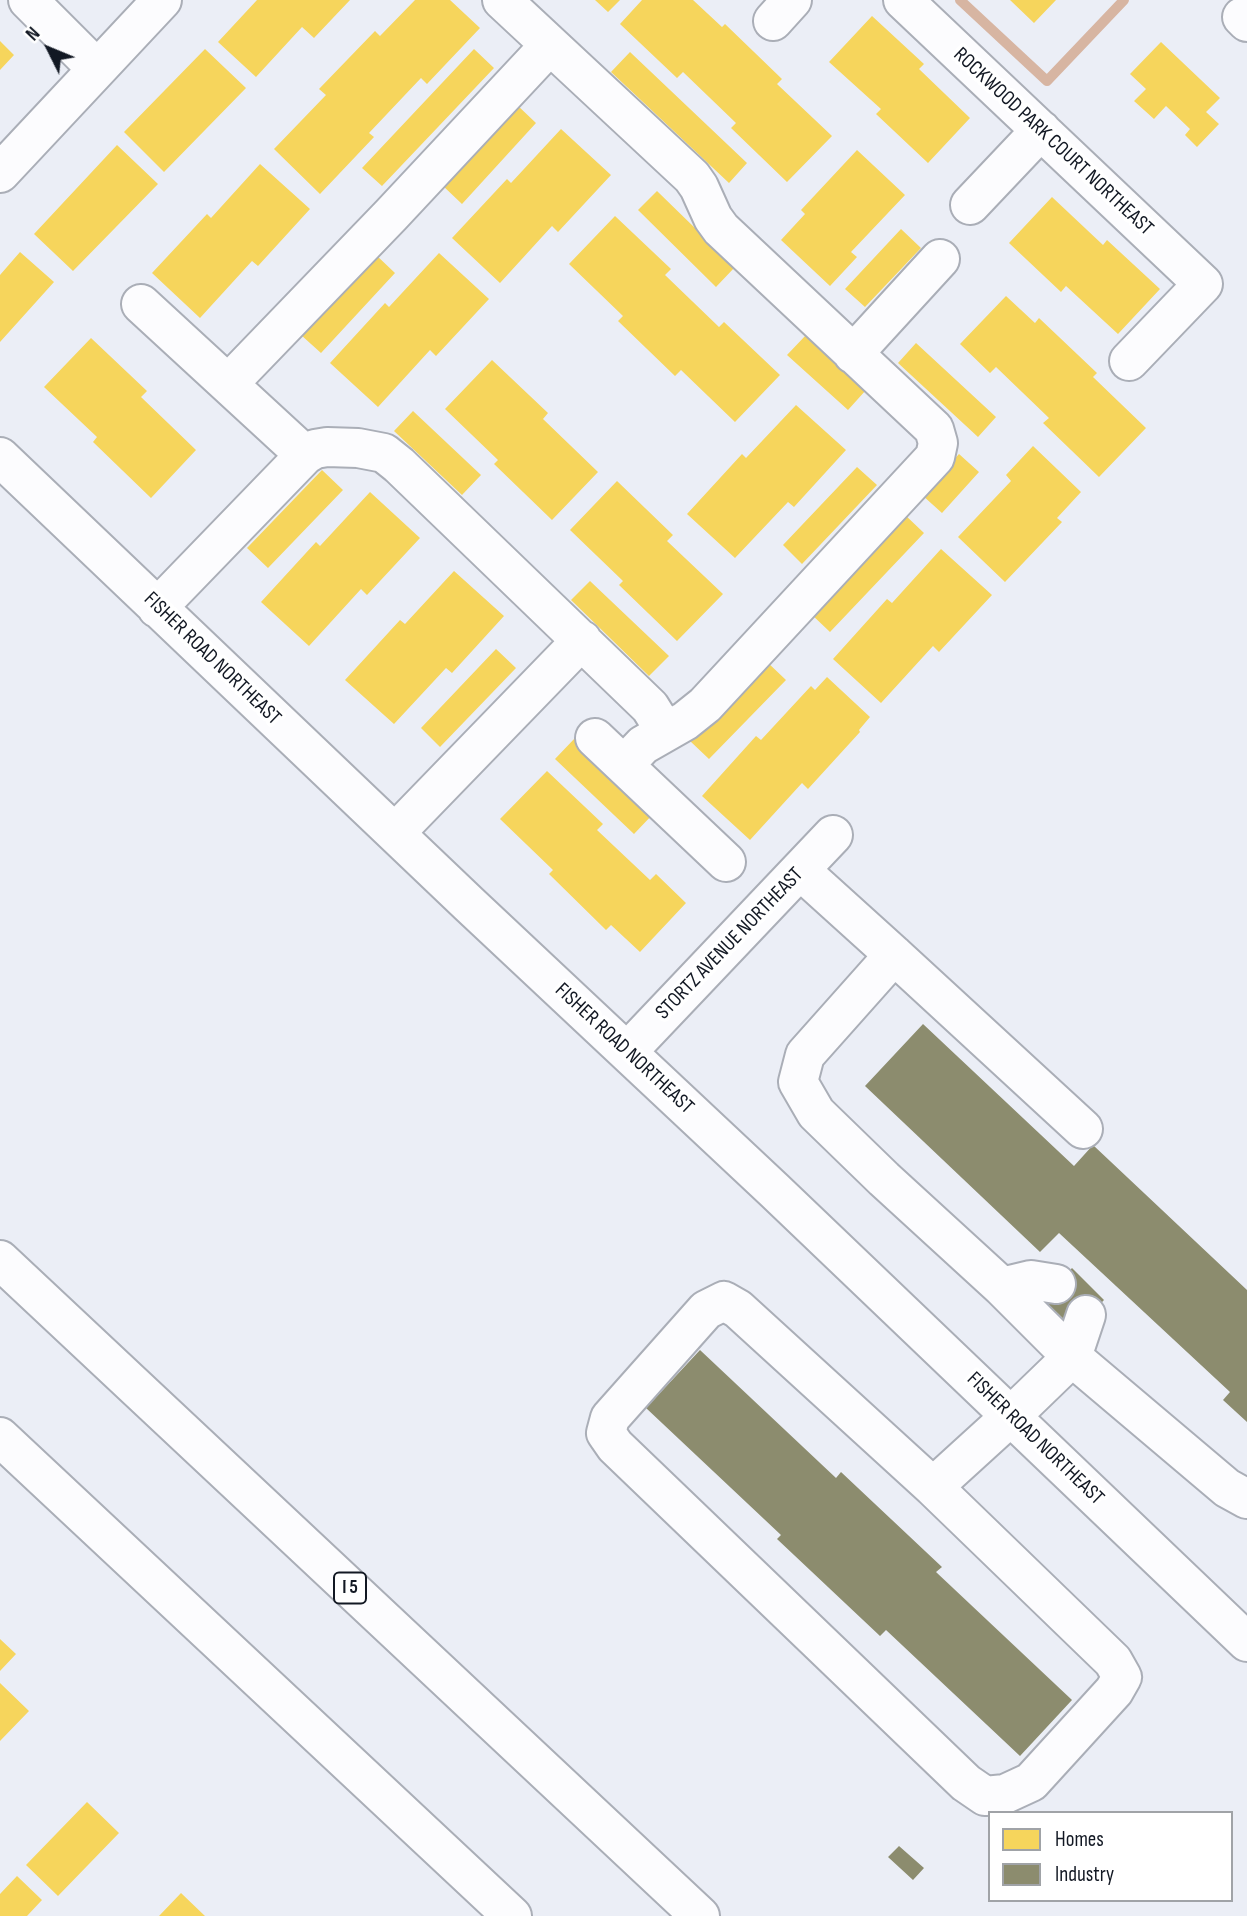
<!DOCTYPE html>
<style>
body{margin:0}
#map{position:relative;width:1247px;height:1916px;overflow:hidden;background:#ebeef6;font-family:"Sofia Sans Condensed",sans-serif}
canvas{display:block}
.legend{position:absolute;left:988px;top:1811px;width:245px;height:91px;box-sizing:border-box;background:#fff;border:2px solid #a0a3a7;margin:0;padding:9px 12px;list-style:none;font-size:21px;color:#121823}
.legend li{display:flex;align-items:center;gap:14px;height:35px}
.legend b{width:35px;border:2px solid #a0a3a7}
.north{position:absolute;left:14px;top:14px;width:70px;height:70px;-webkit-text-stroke:5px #fff;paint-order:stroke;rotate:313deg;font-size:19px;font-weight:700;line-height:28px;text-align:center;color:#121823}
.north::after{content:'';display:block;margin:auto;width:24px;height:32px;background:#121823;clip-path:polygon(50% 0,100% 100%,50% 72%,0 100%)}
</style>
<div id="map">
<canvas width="1247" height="1916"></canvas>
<ul class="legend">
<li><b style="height:19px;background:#f6d55c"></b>Homes</li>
<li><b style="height:19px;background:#8c8c6e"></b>Industry</li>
</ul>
<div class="north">N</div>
</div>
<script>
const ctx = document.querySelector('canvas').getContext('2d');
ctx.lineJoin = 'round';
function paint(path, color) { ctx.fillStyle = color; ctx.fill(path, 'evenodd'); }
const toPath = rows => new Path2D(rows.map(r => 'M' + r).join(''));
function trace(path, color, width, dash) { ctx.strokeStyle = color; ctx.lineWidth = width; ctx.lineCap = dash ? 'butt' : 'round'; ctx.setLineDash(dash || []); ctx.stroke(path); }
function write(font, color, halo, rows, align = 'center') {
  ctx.font = font + ' "Sofia Sans Condensed",sans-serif'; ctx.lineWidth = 7; ctx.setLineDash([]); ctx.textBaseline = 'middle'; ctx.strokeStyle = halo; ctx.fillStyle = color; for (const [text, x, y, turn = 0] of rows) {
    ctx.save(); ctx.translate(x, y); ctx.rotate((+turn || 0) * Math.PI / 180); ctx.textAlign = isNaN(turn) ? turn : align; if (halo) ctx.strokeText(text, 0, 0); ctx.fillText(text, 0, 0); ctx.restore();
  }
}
const homes = toPath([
 [257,0,350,0,314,38,302,27,256,77,218,42],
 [415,0,450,0,480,28,427,84,421,78,369,133,374,137,320,194,274,149,326,95,319,89,375,31,380,36],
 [595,0,620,0,608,12],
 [642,0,693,0,722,27,725,24,782,79,777,84,832,136,787,182,731,128,736,123,683,72,677,78,620,24],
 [1010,0,1056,0,1034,23],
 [872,16,924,64,919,69,970,118,928,163,876,114,881,109,829,62],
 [0,41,14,55,0,70],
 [1161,42,1220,98,1206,112,1219,124,1197,147,1185,135,1190,129,1166,106,1154,119,1134,101,1146,89,1130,74],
 [205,49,246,88,164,172,124,132],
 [474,49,494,68,382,186,362,168],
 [630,52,747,163,729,183,611,72],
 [516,104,536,123,462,204,442,185],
 [561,129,611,175,558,232,552,226,500,283,452,238,507,179,511,183],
 [117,145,158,184,73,271,34,234],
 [857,150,905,195,851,252,857,257,830,286,781,240,805,214,801,210],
 [260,164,310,209,258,266,252,261,200,318,152,273,207,214,211,218],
 [657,191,735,267,716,287,638,210],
 [1052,197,1103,245,1107,240,1160,289,1118,334,1066,286,1061,292,1009,243],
 [615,216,671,269,665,275,719,327,724,322,780,375,735,422,681,370,675,376,618,321,623,316,569,264],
 [901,229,921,248,865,307,845,289],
 [20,252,54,282,0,342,0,275],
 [439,253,489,299,436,356,430,350,378,407,330,363,385,303,389,307],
 [375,254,395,273,321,353,301,335],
 [1006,296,1035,323,1039,318,1097,373,1093,377,1146,428,1099,477,1043,423,1049,418,996,367,990,373,960,344],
 [806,335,866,390,848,410,787,355],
 [91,338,147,391,141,397,196,450,151,498,93,442,97,437,44,387],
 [916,343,996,417,978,437,898,363],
 [492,360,548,413,543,419,598,472,552,520,494,464,498,460,445,409],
 [796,405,846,450,794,507,788,502,735,558,687,514,742,454,746,458],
 [413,411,481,475,462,495,394,431],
 [1033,446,1081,492,1057,518,1062,522,1005,582,958,537,1011,481,1006,475],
 [959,454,979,472,942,513,922,495],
 [857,467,877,485,802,564,783,545],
 [322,470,343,490,268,568,247,548],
 [617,481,673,535,667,541,723,594,677,641,619,585,623,581,570,530],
 [370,492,420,538,367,595,361,589,309,646,261,602,316,542,320,546],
 [903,513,924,533,830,632,810,613],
 [941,549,992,595,939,652,933,646,881,703,833,659,887,599,892,603],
 [454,571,504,616,452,673,446,668,394,724,345,680,400,620,405,624],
 [590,581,669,656,649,676,571,600],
 [496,649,516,668,440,747,421,728],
 [766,661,786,680,709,759,690,741],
 [827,677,870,717,859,730,860,732,808,789,802,783,750,840,702,796,756,736,761,740,811,686,815,690],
 [575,738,654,813,634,834,555,759],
 [547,771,603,824,597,830,650,880,656,874,686,903,640,952,611,925,606,930,549,874,553,870,500,819],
 [0,1639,16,1654,0,1671],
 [0,1683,29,1711,0,1741],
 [87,1802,119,1833,58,1896,26,1865],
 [17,1876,42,1900,27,1916,0,1916,0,1894],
 [181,1893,205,1916,159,1916]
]);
const industry = toPath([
 [923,1024,1074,1166,1093,1145,1247,1290,1247,1422,1223,1400,1230,1392,1059,1233,1040,1252,865,1086],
 [1072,1268,1104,1300,1075,1330,1043,1299],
 [700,1350,836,1478,841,1472,942,1567,936,1572,1072,1700,1020,1756,886,1630,880,1636,777,1539,781,1535,646,1408],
 [899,1846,924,1868,913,1880,888,1857]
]);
const stream = toPath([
 [960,0,1047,81,1124,0]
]);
const minor = toPath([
 [28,0,97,69],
 [502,0,692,177,699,187,713,218,721,229,934,429,938,443,935,457,705,705,685,721,643,745,624,765],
 [903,0,1203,284,1129,361],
 [1242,17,1247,22],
 [773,21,792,0],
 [0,173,162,0],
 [970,205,1041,130],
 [141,304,305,455],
 [853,354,940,259],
 [228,384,391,215,549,46],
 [0,457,469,904,775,1191,1247,1642],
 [157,608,305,455,315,449,327,447,358,448,384,453,399,465,650,707,665,731],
 [595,738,726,862],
 [395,833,582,640],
 [800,870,894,955,1083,1129],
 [894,955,805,1055,798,1082,816,1113,884,1179,1002,1287,1072,1357,1086,1315],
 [627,1052,833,835],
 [1002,1287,1031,1280,1056,1284],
 [933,1487,1113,1661,1122,1677,1114,1691,1031,1782,1005,1794,985,1796,966,1783,615,1446,606,1433,610,1418,706,1310,724,1301,738,1309,933,1487,1011,1416,1072,1357,1227,1488,1247,1499]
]);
const highway = toPath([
 [0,1260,700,1916],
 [0,1437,512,1916]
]);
const shields = [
 [350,1588,32]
];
const shieldNames = [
 ["I 5",350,1588]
];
const streetNames = [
 ["ROCKWOOD PARK COURT NORTHEAST",1053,142,43],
 ["FISHER ROAD NORTHEAST",212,659,44],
 ["STORTZ AVENUE NORTHEAST",730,944,-46],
 ["FISHER ROAD NORTHEAST",624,1049,43],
 ["FISHER ROAD NORTHEAST",1035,1439,44]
];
paint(homes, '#f6d55c');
paint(industry, '#8c8c6e');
trace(stream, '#d7b5a2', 10);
trace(minor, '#aaaeb7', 42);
trace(highway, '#aaaeb7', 42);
trace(minor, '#fcfcfe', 38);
trace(highway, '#fcfcfe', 38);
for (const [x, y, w] of shields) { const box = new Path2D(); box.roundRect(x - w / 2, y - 15.5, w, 31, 5); ctx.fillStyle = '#fff'; ctx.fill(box); trace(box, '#121823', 2); }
write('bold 19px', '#121823', null, shieldNames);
write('21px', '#121823', '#fff', streetNames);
</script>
